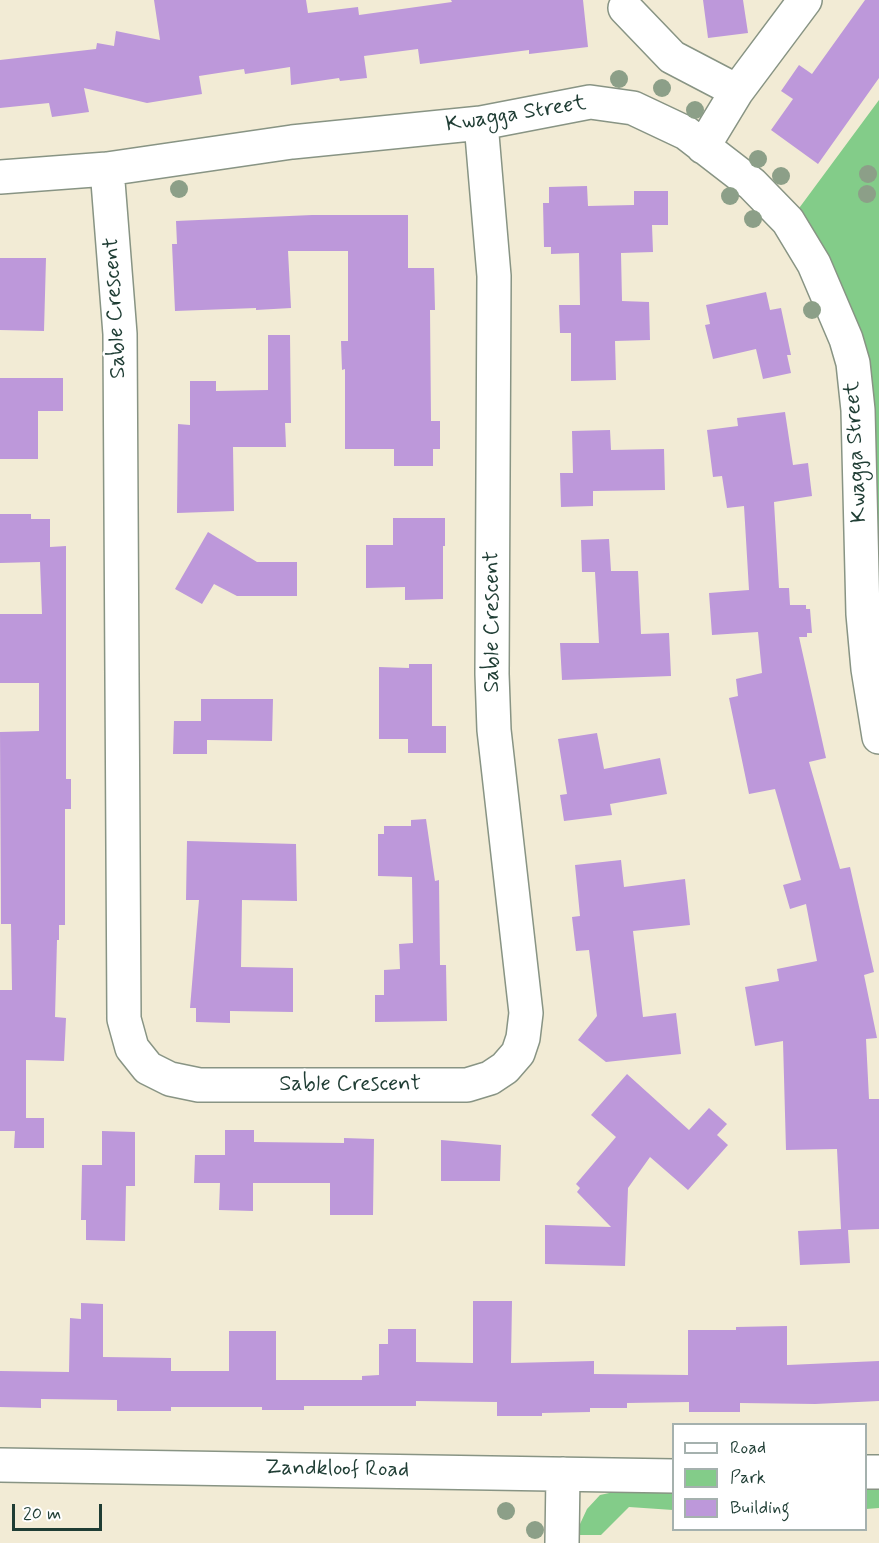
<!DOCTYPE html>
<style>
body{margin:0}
#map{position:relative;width:879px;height:1543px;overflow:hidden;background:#f2ebd5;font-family:Mynerve,sans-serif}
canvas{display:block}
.legend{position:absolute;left:672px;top:1423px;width:195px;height:108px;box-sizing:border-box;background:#fff;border:2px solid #a5b1ae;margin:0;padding:8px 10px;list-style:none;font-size:18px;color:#1f3d34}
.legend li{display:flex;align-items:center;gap:12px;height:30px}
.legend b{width:30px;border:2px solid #a5b1ae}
.scale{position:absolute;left:12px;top:1504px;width:90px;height:27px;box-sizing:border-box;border:3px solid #1f3d34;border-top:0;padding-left:8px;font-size:18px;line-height:21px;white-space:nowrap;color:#1f3d34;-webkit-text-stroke:4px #fff;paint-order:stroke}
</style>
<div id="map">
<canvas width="879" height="1543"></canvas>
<ul class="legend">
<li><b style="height:8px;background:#fff"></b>Road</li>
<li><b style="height:16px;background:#83cc89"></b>Park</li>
<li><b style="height:16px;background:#bd98da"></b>Building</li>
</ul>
<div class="scale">20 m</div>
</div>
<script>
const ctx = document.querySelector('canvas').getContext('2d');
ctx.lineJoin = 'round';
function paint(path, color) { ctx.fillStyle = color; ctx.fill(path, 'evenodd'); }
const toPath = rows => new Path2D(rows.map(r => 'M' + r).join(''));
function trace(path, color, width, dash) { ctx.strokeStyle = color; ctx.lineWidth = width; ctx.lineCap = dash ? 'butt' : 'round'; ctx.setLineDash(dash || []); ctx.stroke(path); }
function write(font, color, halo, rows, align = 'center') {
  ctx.font = font + ' Mynerve,sans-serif'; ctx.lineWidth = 5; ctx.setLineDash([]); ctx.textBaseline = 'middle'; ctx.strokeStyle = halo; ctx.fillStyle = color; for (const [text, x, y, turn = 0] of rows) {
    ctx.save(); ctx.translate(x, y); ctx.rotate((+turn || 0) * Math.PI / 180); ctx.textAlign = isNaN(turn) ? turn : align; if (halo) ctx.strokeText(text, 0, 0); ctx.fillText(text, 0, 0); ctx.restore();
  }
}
const green = toPath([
 [879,100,879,639,875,443,794,215],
 [866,1487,879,1487,879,1508,866,1509],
 [623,1490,673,1491,673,1510,629,1507,601,1535,580,1535,580,1524,587,1509,600,1495]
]);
const building = toPath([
 [154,0,306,0,308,13,358,7,359,15,452,2,451,0,583,0,588,47,529,54,529,50,420,64,418,49,364,56,367,78,340,81,339,78,291,85,290,67,245,74,244,69,199,76,202,94,147,103,84,88,89,112,52,117,49,103,0,108,0,60,96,49,97,43,114,46,116,31,160,40],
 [703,0,743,0,748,33,708,38],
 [865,0,879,0,879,78,818,164,771,130,793,99,781,91,799,65,812,74],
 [587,186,588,206,634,205,634,191,668,191,668,225,652,225,653,252,621,253,622,301,649,302,650,340,615,341,616,380,571,381,571,333,560,333,559,305,580,305,579,253,551,254,551,247,544,247,543,203,549,203,549,187],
 [312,215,408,215,408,268,434,268,435,310,430,310,431,421,440,421,440,449,433,449,433,466,394,466,394,449,345,449,345,369,342,370,341,341,348,341,348,251,288,251,291,308,256,310,256,308,175,311,172,244,177,244,176,221],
 [0,258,46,258,44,331,0,330],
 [766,292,770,310,781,308,791,355,787,355,791,373,763,379,756,349,713,359,705,325,710,324,706,305],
 [268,335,290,335,291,423,285,423,286,447,233,447,234,511,177,513,178,424,190,425,190,381,216,381,216,391,268,390],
 [0,378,63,378,63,411,38,411,38,459,0,459],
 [785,412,793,465,808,463,812,496,774,502,779,588,789,588,790,605,806,605,806,609,810,609,812,633,807,633,807,637,799,637,826,758,809,762,840,869,850,867,874,972,864,975,877,1038,866,1039,869,1099,879,1099,879,1229,848,1230,850,1263,800,1265,798,1231,841,1229,837,1149,786,1150,783,1041,755,1046,745,987,779,981,777,969,817,961,806,904,790,909,783,885,801,880,775,789,749,794,729,698,738,696,736,679,762,673,758,632,712,635,709,593,749,590,744,506,727,508,722,476,713,477,707,430,738,426,737,418],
 [610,430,611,450,664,449,665,490,593,491,593,506,561,507,560,473,573,473,572,431],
 [0,514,31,514,31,519,50,519,50,547,66,546,66,779,71,779,71,809,65,809,65,925,59,925,59,940,57,940,55,1017,66,1018,64,1061,26,1060,26,1118,44,1118,44,1148,14,1148,15,1131,0,1131,0,990,12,990,11,924,1,924,0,732,39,731,39,683,0,683,0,614,42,614,40,562,0,563],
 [393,518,445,518,445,546,443,546,443,599,405,600,405,587,366,588,366,545,393,545],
 [208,532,257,562,297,562,297,596,237,596,214,584,202,604,175,589],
 [609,539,611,571,638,571,641,634,669,633,671,676,562,680,560,643,599,643,595,572,582,572,581,540],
 [409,664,432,664,432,726,446,726,446,753,408,753,408,739,379,739,379,667,409,668],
 [201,699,273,699,272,741,207,740,207,754,173,754,174,721,201,721],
 [597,733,604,769,660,758,667,794,610,804,612,815,564,821,560,795,567,794,558,739],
 [426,819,435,881,439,880,440,965,446,965,447,1021,375,1022,375,995,384,995,384,970,400,969,399,944,413,943,412,877,378,876,378,834,384,834,384,826,411,826,411,820],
 [187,841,296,844,297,901,242,900,241,967,293,968,293,1012,230,1011,230,1023,196,1022,196,1008,190,1008,199,900,186,900],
 [621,860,624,887,685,879,690,925,633,931,643,1017,676,1013,681,1054,606,1062,578,1040,597,1016,589,950,576,951,572,917,580,916,575,865],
 [627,1074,689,1130,709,1108,727,1124,717,1135,728,1145,688,1190,650,1157,628,1188,625,1266,545,1264,545,1225,611,1227,577,1192,580,1188,576,1184,616,1137,591,1115],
 [225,1130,254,1130,254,1142,344,1143,344,1138,374,1139,373,1215,330,1215,330,1183,253,1183,253,1211,219,1210,220,1183,194,1183,195,1155,225,1155],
 [102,1131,135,1132,135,1186,126,1186,125,1241,86,1240,86,1220,81,1220,82,1165,102,1165],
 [441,1140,501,1145,500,1181,441,1181],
 [473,1301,512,1301,511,1363,594,1361,594,1374,688,1375,688,1330,736,1330,736,1327,787,1326,787,1365,879,1361,879,1401,815,1404,740,1403,740,1412,689,1412,689,1402,627,1403,627,1408,590,1408,590,1412,542,1413,542,1416,497,1416,497,1402,416,1401,416,1406,304,1406,304,1410,262,1410,262,1407,171,1407,171,1411,117,1411,117,1400,41,1399,41,1408,0,1407,0,1371,69,1372,70,1318,81,1319,81,1303,103,1304,103,1357,171,1358,171,1371,229,1371,229,1331,276,1331,276,1380,362,1380,362,1376,379,1375,379,1344,388,1344,388,1329,416,1329,416,1362,473,1363]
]);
const minor = toPath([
 [625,8,672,57,737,91],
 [703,147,737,91,805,0],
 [107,169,120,334,124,1019,132,1048,148,1068,170,1079,199,1085,467,1085,490,1078,505,1068,518,1053,523,1038,526,1013,494,730,492,674,494,276,481,123],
 [0,177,107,169,292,142,481,123,590,102,633,108,686,133,752,184,788,221,814,264,846,339,853,363,858,410,863,614,868,669,879,737],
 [0,1465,674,1476],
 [866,1472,879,1472],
 [562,1543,563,1474]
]);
const trees = [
 [619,79],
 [662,88],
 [695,110],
 [758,159],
 [868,174],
 [781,176],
 [179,189],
 [867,194],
 [730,196],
 [753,219],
 [812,310],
 [506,1511],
 [535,1530]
];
const streetNames = [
 ["Kwagga Street",516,115,-9],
 ["Sable Crescent",116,308,-93],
 ["Kwagga Street",857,452,-93],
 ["Sable Crescent",493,622,-90],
 ["Sable Crescent",350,1085],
 ["Zandkloof Road",337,1470,1]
];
paint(green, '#83cc89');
paint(building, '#bd98da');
trace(minor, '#889484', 36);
trace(minor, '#fff', 33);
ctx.fillStyle = '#8c9f88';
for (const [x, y] of trees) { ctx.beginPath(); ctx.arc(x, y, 9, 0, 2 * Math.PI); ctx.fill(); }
write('22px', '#1f3d34', '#fff', streetNames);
</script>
